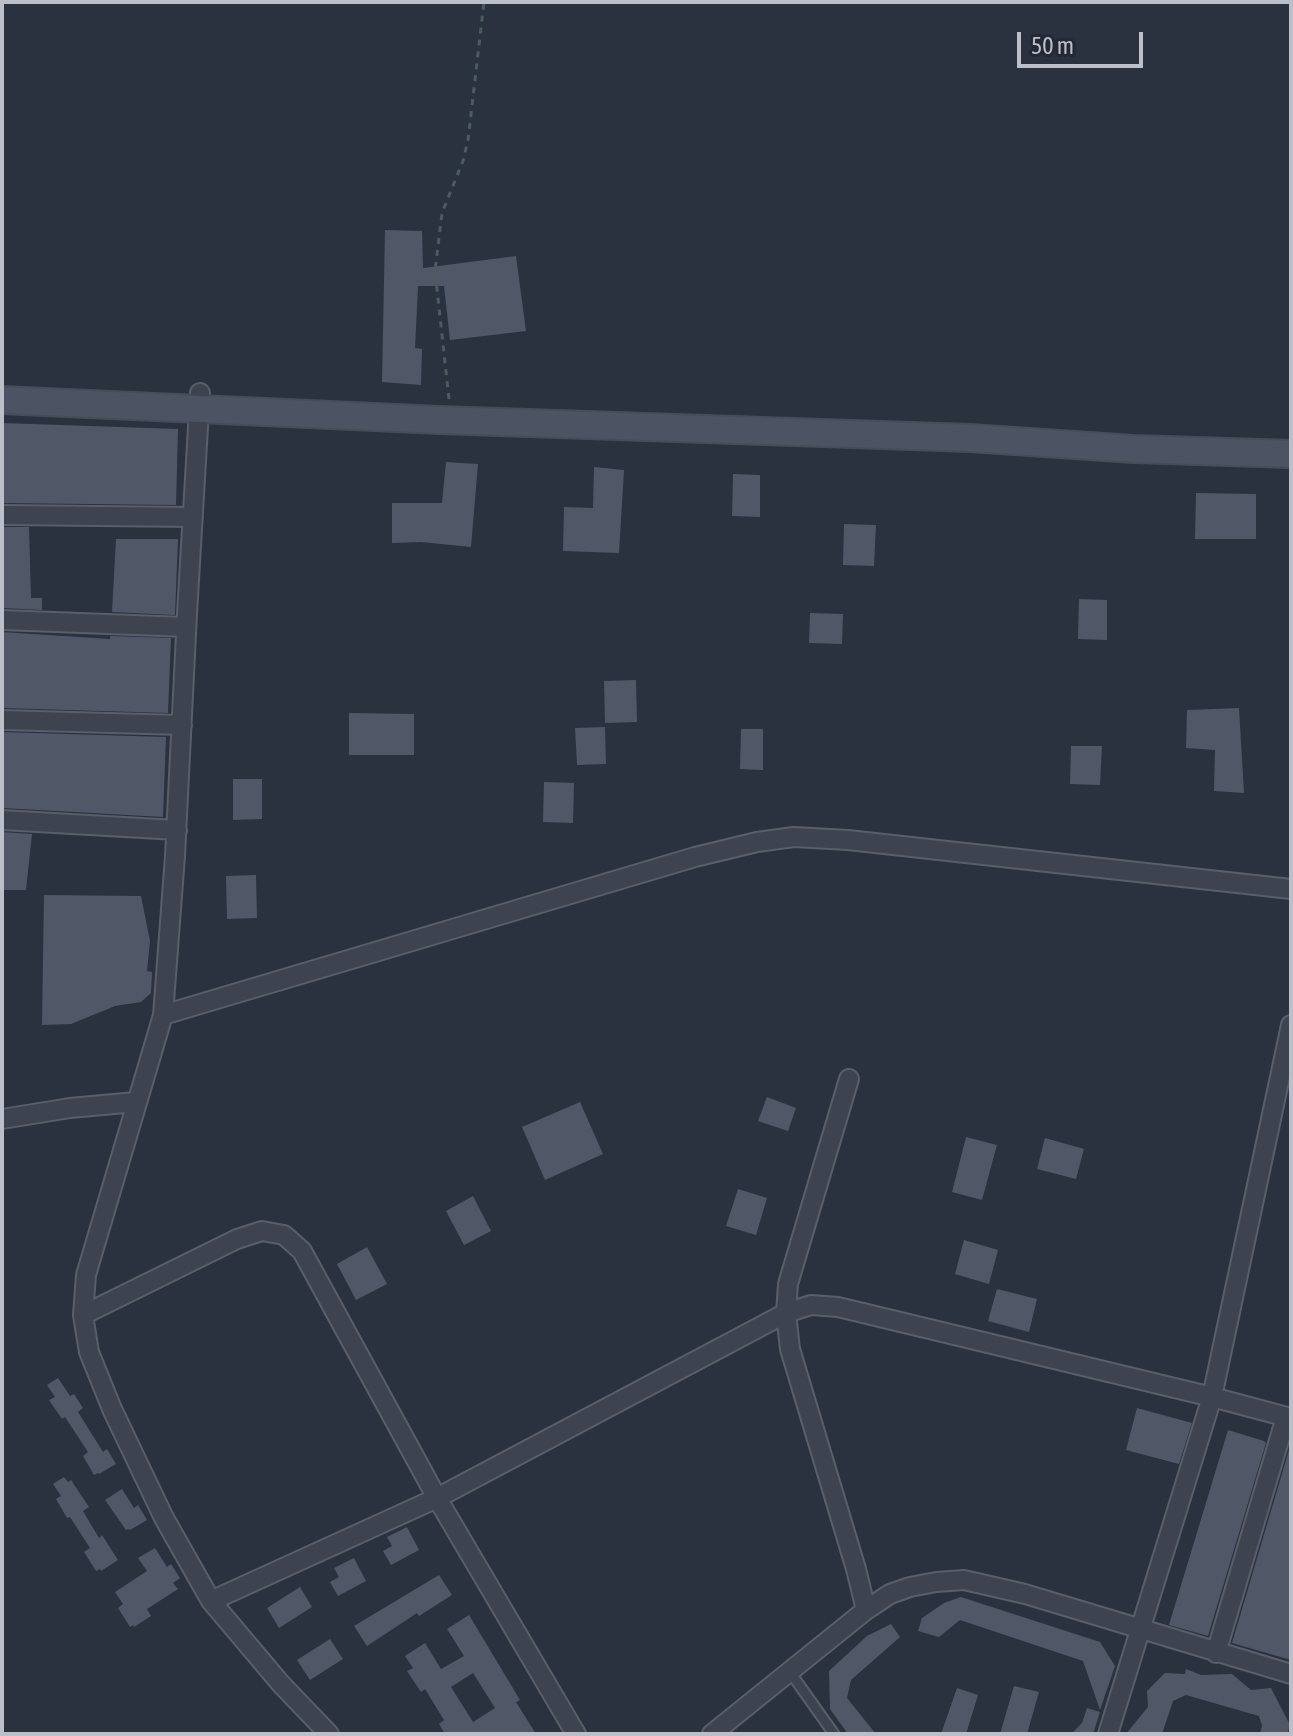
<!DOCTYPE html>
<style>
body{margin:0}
#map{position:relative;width:1293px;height:1736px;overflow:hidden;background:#2a313f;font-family:"Asap Condensed",sans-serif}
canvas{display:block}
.frame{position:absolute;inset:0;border:4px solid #babfc9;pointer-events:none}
.scale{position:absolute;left:1017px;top:32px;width:126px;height:36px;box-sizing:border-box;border:4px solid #babfc9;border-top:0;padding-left:10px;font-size:24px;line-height:28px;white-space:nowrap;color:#babfc9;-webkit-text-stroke:6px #222934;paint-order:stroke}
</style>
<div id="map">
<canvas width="1293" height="1736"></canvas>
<div class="frame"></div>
<div class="scale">50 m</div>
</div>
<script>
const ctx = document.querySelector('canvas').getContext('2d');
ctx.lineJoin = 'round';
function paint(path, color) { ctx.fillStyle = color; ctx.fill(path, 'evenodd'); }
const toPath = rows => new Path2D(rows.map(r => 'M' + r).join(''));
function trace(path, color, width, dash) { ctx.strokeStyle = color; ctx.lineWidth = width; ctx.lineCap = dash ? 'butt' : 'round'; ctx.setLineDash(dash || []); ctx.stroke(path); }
const building = toPath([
 [385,230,422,231,423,268,516,256,526,331,450,340,444,286,418,286,415,348,422,349,421,385,382,382],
 [2,423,178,429,176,505,2,503],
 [446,462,478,464,471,547,421,542,392,543,392,503,442,503],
 [594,467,624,470,619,553,563,551,564,507,593,508],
 [733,474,760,475,760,517,732,516],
 [1196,493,1256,494,1256,539,1195,539],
 [844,524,876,525,874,566,843,565],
 [2,527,29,527,31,598,42,598,42,610,2,608],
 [116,539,178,539,175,615,112,612],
 [1079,599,1107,600,1107,640,1078,639],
 [810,613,843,614,842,644,809,643],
 [2,632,110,639,110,636,171,638,168,713,2,708],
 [636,680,637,722,605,723,604,681],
 [1239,708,1244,793,1214,791,1215,750,1186,748,1187,710],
 [349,713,414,714,414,755,349,755],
 [605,727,606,764,577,765,575,728],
 [741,729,763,729,763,770,740,769],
 [2,732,166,737,163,817,2,808],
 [1071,746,1102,746,1100,785,1070,784],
 [233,779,262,779,262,819,233,820],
 [544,782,574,783,573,823,543,822],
 [2,832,32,834,26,890,2,890],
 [256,875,257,918,227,919,226,876],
 [44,895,141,896,150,941,147,971,152,972,151,993,141,1002,115,1006,71,1024,42,1025],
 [767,1097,796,1108,788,1131,758,1121],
 [580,1102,603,1154,545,1180,522,1127],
 [966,1137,997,1145,982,1200,952,1192],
 [1045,1138,1084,1149,1076,1179,1037,1169],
 [738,1189,767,1198,756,1235,726,1226],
 [473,1196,491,1231,464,1245,446,1211],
 [964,1240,998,1250,989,1284,955,1274],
 [367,1247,387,1284,356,1300,337,1264],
 [997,1289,1037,1299,1029,1332,988,1321],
 [58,1378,70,1396,74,1394,83,1408,78,1412,103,1452,107,1449,116,1464,99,1474,98,1473,94,1475,83,1456,88,1452,65,1417,62,1419,49,1400,55,1397,47,1385],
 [1137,1408,1192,1423,1179,1464,1126,1450],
 [1228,1430,1264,1441,1266,1443,1208,1636,1169,1625],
 [1289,1450,1291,1450,1291,1660,1232,1643],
 [64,1477,68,1482,71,1480,89,1507,83,1511,99,1538,102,1535,118,1560,101,1571,100,1569,96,1571,84,1552,90,1548,70,1517,67,1518,56,1499,61,1496,53,1484],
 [122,1489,134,1508,138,1505,147,1520,130,1530,129,1529,126,1530,105,1500],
 [407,1527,419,1550,391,1565,383,1551,392,1546,387,1537],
 [155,1548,167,1567,171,1564,180,1578,173,1583,178,1589,147,1609,151,1616,134,1627,133,1625,130,1627,118,1608,123,1604,115,1592,147,1571,138,1558],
 [354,1558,366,1581,338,1596,330,1582,339,1577,334,1568],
 [439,1575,452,1595,419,1616,417,1613,367,1646,354,1626],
 [300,1587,312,1607,279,1628,267,1608],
 [961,1597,1100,1642,1115,1666,1100,1710,1083,1661,960,1620,939,1637,918,1631,922,1618,944,1603],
 [469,1615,520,1700,516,1702,536,1734,445,1734,439,1724,444,1720,425,1689,421,1692,407,1671,413,1668,405,1656,425,1643,441,1669,464,1656,447,1629],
 [473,1673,495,1708,473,1722,451,1687],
 [891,1624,900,1637,851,1680,847,1698,876,1734,848,1734,830,1709,829,1671,867,1636],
 [330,1639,343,1659,310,1680,297,1660],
 [1186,1669,1201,1675,1232,1674,1251,1690,1271,1688,1290,1725,1287,1734,1260,1734,1262,1726,1259,1716,1186,1695,1173,1701,1162,1734,1126,1734,1148,1707,1147,1691,1165,1673,1185,1674],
 [1014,1686,1039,1692,1027,1734,1000,1734],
 [957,1688,978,1695,966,1734,941,1734],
 [1087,1708,1100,1712,1093,1734,1071,1734,1082,1723]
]);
const path = toPath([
 [449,399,435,271,442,213,463,161,468,140,484,2]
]);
const service = toPath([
 [790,1672,834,1734]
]);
const minor = toPath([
 [200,393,187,614,175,856,163,1015,86,1275,83,1315,89,1352,112,1409,164,1518,211,1601,281,1684,329,1734],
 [2,515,193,517],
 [2,620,186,627],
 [2,720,182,725],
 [2,820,177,830],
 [163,1015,695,857,757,842,794,837,848,840,1291,889],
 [849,1079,788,1284,786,1313,790,1349,856,1569,866,1610],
 [2,1119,70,1108,136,1102],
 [83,1315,237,1239,262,1231,284,1235,302,1251,437,1498,576,1734],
 [211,1601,437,1498,786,1313,811,1305,838,1307,1212,1397,1291,1418],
 [1216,1653,1286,1417],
 [712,1734,866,1610,890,1594,910,1587,936,1582,964,1580,1025,1594,1291,1674],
 [1108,1734,1212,1397,1291,1025]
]);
const secondary = toPath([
 [2,400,440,420,970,438,1134,449,1291,454]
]);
paint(building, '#505867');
trace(service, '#585f69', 13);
trace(minor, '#585f69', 22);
trace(secondary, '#474d58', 30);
trace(path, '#4c5b5f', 3, [6, 6]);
trace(service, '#3d444f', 9);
trace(minor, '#3d444f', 18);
trace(secondary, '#4c5362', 26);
</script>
